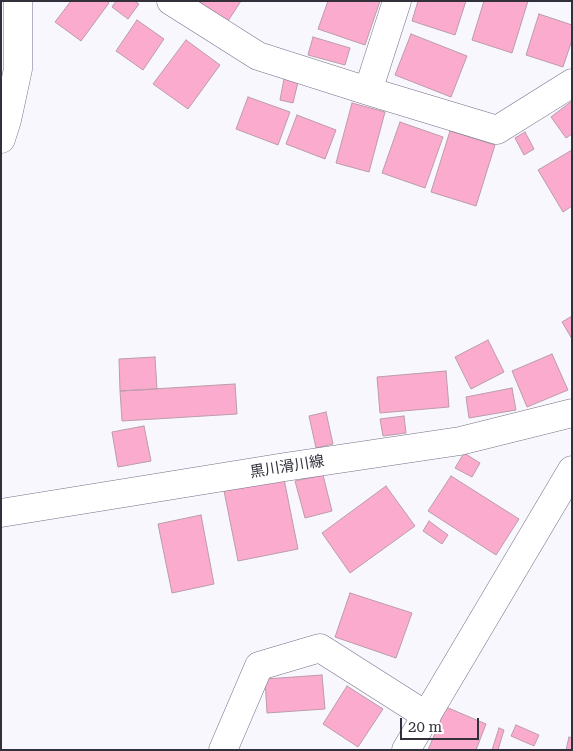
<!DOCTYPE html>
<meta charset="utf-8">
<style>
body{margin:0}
#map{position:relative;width:573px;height:751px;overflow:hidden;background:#f8f7fd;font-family:"Roboto Serif",serif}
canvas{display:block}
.frame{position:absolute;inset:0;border:2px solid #33303b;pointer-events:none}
.scale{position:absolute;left:400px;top:718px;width:79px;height:22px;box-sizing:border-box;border:2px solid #33303b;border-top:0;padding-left:6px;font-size:15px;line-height:18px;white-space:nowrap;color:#33303b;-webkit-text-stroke:4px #fff;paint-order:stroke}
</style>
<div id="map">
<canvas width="573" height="751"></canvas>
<div class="frame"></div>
<div class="scale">20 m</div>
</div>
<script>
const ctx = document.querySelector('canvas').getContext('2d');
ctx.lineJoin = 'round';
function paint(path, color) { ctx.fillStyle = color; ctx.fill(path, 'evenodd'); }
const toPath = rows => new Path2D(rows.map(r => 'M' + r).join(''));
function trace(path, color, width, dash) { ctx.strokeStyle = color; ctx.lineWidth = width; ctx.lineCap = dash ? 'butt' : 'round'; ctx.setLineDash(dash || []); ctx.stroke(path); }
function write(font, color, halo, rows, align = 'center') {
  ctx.font = font + ' "Roboto Serif","Noto Sans JP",serif'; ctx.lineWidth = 4; ctx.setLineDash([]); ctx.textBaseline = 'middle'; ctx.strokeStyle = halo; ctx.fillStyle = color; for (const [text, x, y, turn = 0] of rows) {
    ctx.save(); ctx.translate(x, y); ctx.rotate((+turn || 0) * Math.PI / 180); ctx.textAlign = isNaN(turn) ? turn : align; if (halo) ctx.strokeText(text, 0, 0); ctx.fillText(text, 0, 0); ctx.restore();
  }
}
const building = toPath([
 [71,1,106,1,109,3,81,41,55,22,71,1],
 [116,1,134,1,139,4,128,19,112,7,116,1],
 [198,1,241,1,228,21,198,1],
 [328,1,380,1,365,45,318,29,328,1],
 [418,1,466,1,455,35,412,21,418,1],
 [484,1,528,1,512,53,472,40,484,1],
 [539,14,572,25,572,40,563,67,526,55,539,14],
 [137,20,164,39,143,70,116,51,137,20],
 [411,34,467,56,451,97,395,75,411,34],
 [313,37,350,48,345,65,308,55,313,37],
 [186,40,220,65,188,109,153,84,186,40],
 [284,79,298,82,293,103,280,100,284,79],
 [248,97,290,112,278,145,236,129,248,97],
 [572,101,572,134,566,138,551,117,572,101],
 [352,103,385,112,369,172,336,163,352,103],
 [297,115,336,130,325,159,286,144,297,115],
 [400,122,443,137,425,188,382,173,400,122],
 [450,131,495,145,476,206,431,192,450,131],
 [525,132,534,149,524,155,515,138,525,132],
 [572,150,572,206,563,212,538,170,572,150],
 [572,316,572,339,562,322,572,316],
 [488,340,504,372,471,389,455,357,488,340],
 [552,354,568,390,527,407,512,371,552,354],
 [155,357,157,389,120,391,119,359,155,357],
 [446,371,449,407,380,413,377,377,446,371],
 [235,384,237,414,122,421,120,391,235,384],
 [512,388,516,410,469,418,466,397,512,388],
 [326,412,333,444,316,448,309,416,326,412],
 [404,416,406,433,383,436,380,419,404,416],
 [144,426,151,461,118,467,112,432,144,426],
 [464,453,480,463,472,477,455,468,464,453],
 [323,475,332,511,305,518,295,481,323,475],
 [451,476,519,519,496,555,428,511,451,476],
 [284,479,298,549,238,561,224,491,284,479],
 [386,486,415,526,350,573,322,533,386,486],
 [201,515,214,584,172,593,158,524,201,515],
 [429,521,448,535,442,544,423,531,429,521],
 [350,593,412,613,396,658,335,637,350,593],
 [322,675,325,709,267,713,265,679,322,675],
 [347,686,383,709,358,747,323,724,347,686],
 [446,707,486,724,476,750,428,750,446,707],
 [516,725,539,735,534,746,511,736,516,725],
 [499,728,504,730,498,750,492,750,499,728],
 [569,737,572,738,572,750,566,750,569,737]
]);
const minor = toPath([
 [171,1,258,56,368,91,497,130,572,83],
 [368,91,397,1],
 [1,139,7,120,18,69,18,1],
 [223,750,259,666,320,648,427,716],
 [406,750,572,470]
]);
const major = toPath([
 [1,513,285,467,460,441,572,413]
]);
const streetNames = [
 ["黒川滑川線",287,467,-9]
];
paint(building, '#fbabce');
trace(building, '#bb9ca9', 1);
trace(minor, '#766f89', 29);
trace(major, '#766f89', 29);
trace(minor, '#fff', 28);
trace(major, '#fff', 28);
write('15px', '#33303b', '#fff', streetNames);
</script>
